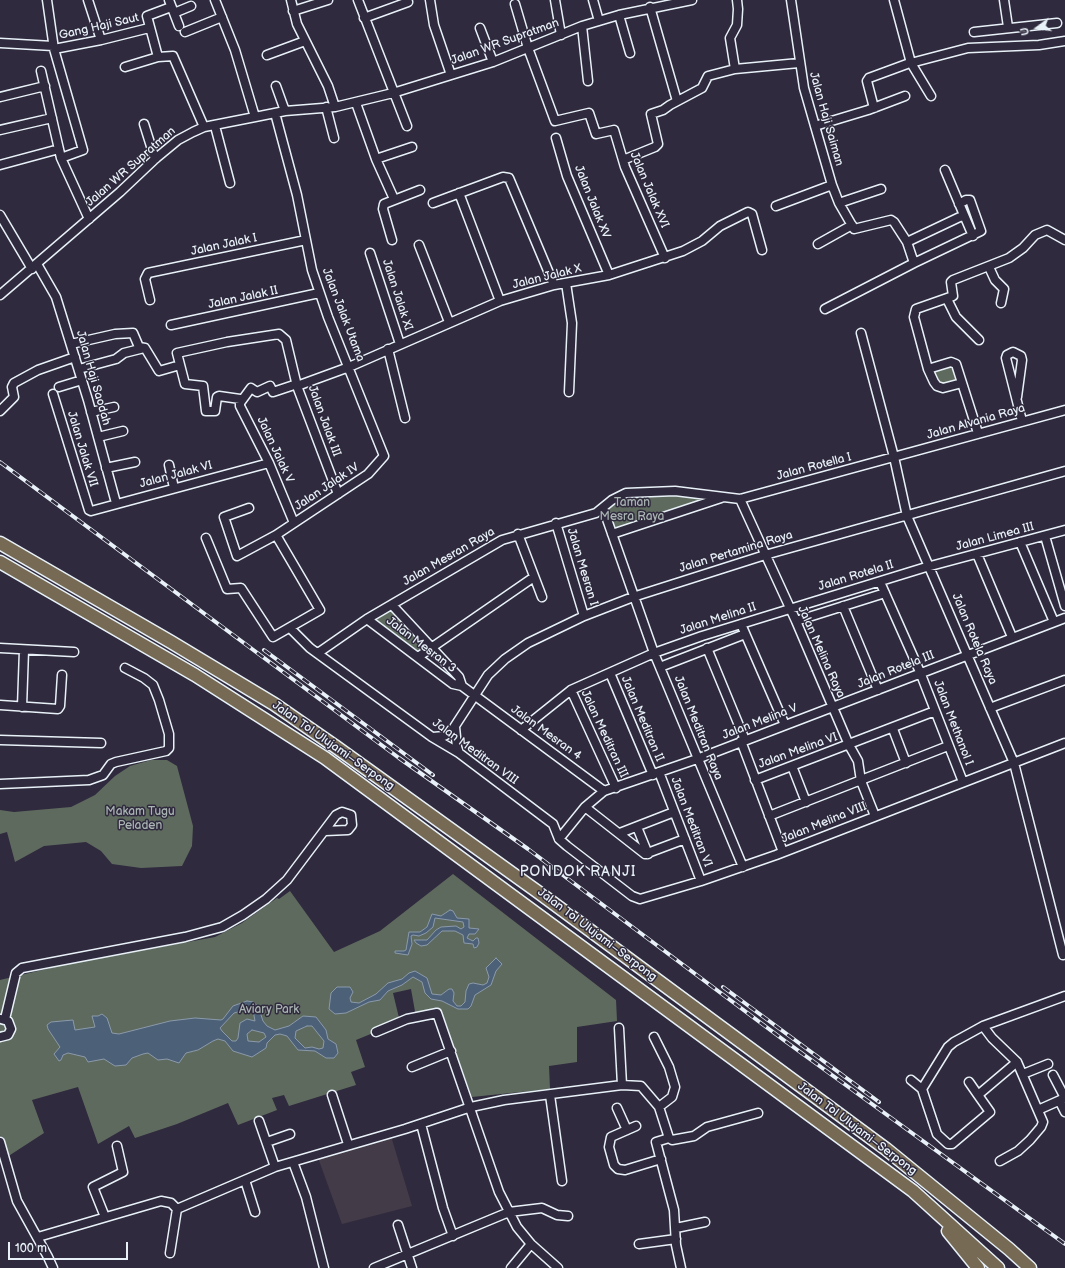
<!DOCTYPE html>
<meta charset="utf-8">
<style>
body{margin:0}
#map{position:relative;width:1065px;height:1268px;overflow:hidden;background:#2f2a3d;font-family:"Balsamiq Sans",sans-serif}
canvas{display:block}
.north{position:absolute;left:1017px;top:8px;width:40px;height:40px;-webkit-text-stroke:3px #2f2a3d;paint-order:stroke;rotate:255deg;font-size:11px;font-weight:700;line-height:16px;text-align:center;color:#e8f1f8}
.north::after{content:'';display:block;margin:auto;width:14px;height:18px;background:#e8f1f8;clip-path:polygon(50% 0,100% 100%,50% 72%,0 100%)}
.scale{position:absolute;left:8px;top:1242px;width:120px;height:18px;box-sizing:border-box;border:2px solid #e8f1f8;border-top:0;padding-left:5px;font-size:12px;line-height:14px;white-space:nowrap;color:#e8f1f8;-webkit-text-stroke:3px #2f2a3d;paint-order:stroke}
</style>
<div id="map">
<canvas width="1065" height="1268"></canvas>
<div class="north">U</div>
<div class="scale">100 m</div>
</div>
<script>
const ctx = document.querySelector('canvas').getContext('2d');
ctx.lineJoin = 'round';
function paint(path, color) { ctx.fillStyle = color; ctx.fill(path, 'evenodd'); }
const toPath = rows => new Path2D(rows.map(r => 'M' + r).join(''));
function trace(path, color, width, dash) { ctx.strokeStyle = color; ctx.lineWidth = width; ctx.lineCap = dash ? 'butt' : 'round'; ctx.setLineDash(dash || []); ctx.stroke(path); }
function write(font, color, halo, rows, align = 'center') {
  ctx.font = font + ' "Balsamiq Sans",sans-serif'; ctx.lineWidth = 3; ctx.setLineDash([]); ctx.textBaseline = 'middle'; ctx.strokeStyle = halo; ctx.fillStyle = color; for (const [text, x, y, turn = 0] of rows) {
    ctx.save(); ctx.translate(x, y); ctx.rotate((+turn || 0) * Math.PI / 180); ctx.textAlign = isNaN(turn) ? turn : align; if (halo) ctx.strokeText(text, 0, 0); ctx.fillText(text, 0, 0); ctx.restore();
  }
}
const built = toPath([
 [391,1136,412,1206,342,1224,317,1155]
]);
const green = toPath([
 [927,364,956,364,962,383,937,386],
 [626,493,725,497,612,534,605,507],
 [392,607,427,647,418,654,369,619],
 [151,760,167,760,177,766,193,826,192,846,182,866,141,868,112,864,101,851,86,842,44,846,15,862,7,832,0,834,0,810,14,812,71,807,95,795,115,776,130,766],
 [453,874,616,1000,617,1021,577,1027,577,1062,549,1066,550,1089,472,1097,441,1012,416,1017,411,989,393,993,400,1022,356,1040,365,1067,351,1072,356,1085,289,1106,284,1095,272,1098,277,1110,238,1125,228,1103,177,1124,135,1138,129,1126,98,1144,78,1087,32,1100,44,1133,7,1157,0,1135,0,980,63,965,215,937,242,923,277,898,279,899,290,891,334,952,380,931]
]);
const water = toPath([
 [450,910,453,911,457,918,469,919,469,928,479,929,475,934,469,934,467,938,473,941,476,938,478,938,479,943,477,947,474,948,473,944,464,943,463,935,455,931,442,931,427,945,421,946,416,943,414,940,427,940,436,930,441,927,456,926,461,929,464,927,463,922,435,918,433,927,426,933,419,936,413,935,411,936,412,944,408,955,395,953,395,951,404,951,406,950,409,932,420,932,427,927,432,914,441,916,450,910],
 [496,958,502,964,496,971,491,985,475,995,471,1006,468,1009,458,1009,442,1001,431,999,425,993,422,982,413,977,402,985,388,991,380,1000,369,1002,346,1013,335,1014,329,1009,331,993,337,987,350,987,353,992,350,998,351,1002,359,1003,376,994,388,983,402,979,409,973,415,971,427,978,432,994,441,995,449,989,452,989,454,993,453,1001,457,1006,461,1006,465,1002,466,991,469,984,473,983,483,985,487,983,489,977,486,968,496,958],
 [247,1001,253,1002,258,1006,263,1021,267,1026,275,1030,289,1026,303,1016,316,1017,326,1030,328,1039,336,1044,338,1053,334,1058,326,1058,315,1051,298,1050,287,1036,280,1034,275,1035,267,1043,266,1048,252,1057,233,1051,225,1041,218,1039,213,1041,198,1050,186,1053,179,1063,167,1059,158,1060,148,1053,143,1054,132,1058,126,1065,115,1066,104,1059,88,1062,85,1057,68,1053,63,1055,61,1060,59,1061,54,1054,60,1047,48,1029,47,1025,51,1022,73,1020,75,1030,95,1027,92,1016,98,1016,102,1014,107,1018,112,1033,119,1034,170,1021,195,1018,221,1020,223,1019,233,1006,247,1001],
 [249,1009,253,1010,255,1021,247,1019,240,1023,238,1038,236,1041,232,1041,222,1031,220,1028,234,1013,249,1009],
 [307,1026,312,1026,324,1041,323,1048,319,1049,312,1047,305,1048,295,1038,296,1031,307,1026],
 [252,1030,264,1033,266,1037,259,1042,248,1041,247,1034,252,1030]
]);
const minor = toPath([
 [47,0,54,49,83,150,61,158],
 [88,0,101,40],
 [169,0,179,26],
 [215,0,235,50,255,117],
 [291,0,297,24,328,86,335,107],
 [358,0,407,126],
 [430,0,434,25,451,75],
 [555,0,561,35],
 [593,0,599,21],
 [894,0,911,63,931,96],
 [1004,0,1008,27],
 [515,4,528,48,555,121,589,113,596,134,614,130,625,167,665,258],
 [650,7,677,101],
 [293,11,328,0],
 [174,13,191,6],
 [619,15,630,53],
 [364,18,408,2],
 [582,26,588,81],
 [480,28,493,62],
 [185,32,222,17],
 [974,32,1057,23],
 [0,43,53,46],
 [54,49,101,40,149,28],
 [267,55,305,41],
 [158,57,147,16,171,7],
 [125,67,158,57,173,56,204,127],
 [735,69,730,38,737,25,738,9,737,0],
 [41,71,61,158,89,219],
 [276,86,285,111],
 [0,97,45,86],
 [356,103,376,159,394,199],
 [326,107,334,138],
 [874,108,867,81,869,78,907,64,968,48,1039,45,1065,41],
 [144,124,155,159],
 [215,126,230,183],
 [815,126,868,110,905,96],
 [0,130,52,118],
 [556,138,567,176,609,275],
 [376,159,412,147],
 [623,160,655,147,658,144,651,114,663,110,670,105,702,88,708,76,735,69,799,63],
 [0,165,59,149],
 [832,185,839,203,854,229,891,220,894,222,907,242,914,263,981,231,970,200,966,200,959,204],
 [459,193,500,301],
 [433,203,503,177,509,178,554,285],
 [839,203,881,189],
 [776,206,832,185,804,88,791,0],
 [0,215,32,269],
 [964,215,973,236],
 [392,240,383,209,384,204,420,190],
 [907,242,964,215,945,170],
 [818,244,852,225],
 [419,245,449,322],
 [370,253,400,344],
 [37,264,56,297,88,400,116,503],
 [989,267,995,280,1004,289,1001,303],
 [566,283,572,323,569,392],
 [0,295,120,192,155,159,178,140,193,132,204,127,255,117,285,111,335,107,393,93,493,62,582,26,619,15,692,0],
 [947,299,956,317,979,340],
 [150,300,145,279,148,273,306,240],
 [825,309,914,263],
 [171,325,319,293],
 [861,333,894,457,907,516,1014,763,1063,955],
 [71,344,115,334,133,333,139,347,145,348,159,371,180,365],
 [388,349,405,418],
 [79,369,116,359,124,353,144,348],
 [928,369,951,362,956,364,978,433],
 [962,383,943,388,937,386,934,382,928,369,914,317,916,309,953,296,951,282,953,280,1009,258,1023,248,1035,235,1047,230,1065,240],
 [297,386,349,367,500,301,554,285,609,275,683,251,702,241,720,226,748,212,752,214,762,250],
 [59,387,82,380],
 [53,394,89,510,91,511,269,463],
 [1017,397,1022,360,1021,356,1013,352,1007,355,1006,358,1022,421],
 [240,403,251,388,257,392,270,386,273,392,297,384],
 [0,411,14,397,12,387,14,383,38,370,75,357],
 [91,412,114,407],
 [98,437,123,431],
 [169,465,174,488],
 [106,468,135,462],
 [740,499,796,621,849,745,858,761,861,781,875,816],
 [249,508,224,517,237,556,276,535,368,474,384,456,328,317,312,270,297,195,275,113],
 [603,508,654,653,743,867],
 [294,523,269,463,240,406,240,399,219,396,217,397,215,411,206,411,203,386,185,384,177,353,227,342,279,334,286,340,297,386,338,494],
 [556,523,584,616],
 [518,534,542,597],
 [612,534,721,498],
 [1045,536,1065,606],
 [206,538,227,589,241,588,273,637,320,610,276,535],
 [1020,542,1054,622],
 [977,554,1012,637],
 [880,582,920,672,963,782],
 [392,605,459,677,462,686],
 [843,606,878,690],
 [367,619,453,684,462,686,604,791],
 [796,621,885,593],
 [741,624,785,725],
 [290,628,310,648,432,737,459,753,553,824,559,839,567,846,632,896,640,899,701,881,776,855,1065,743],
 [0,648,74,652],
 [707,648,745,740],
 [318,653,367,619,502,540,596,513,612,500,626,493,675,491,740,499,1065,410],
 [418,657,534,577],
 [660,667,745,634],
 [610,673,653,775],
 [571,690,616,788],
 [0,705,58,709,60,706,62,675],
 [22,707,24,650],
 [990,708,1065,680],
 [455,727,457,747,459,753],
 [893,729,906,763],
 [521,730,571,690,654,653,702,636,923,568,1065,530],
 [433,737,444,736,451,732,488,675,505,659,528,643,584,616,633,597,765,555,1065,471],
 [0,740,101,743],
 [741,741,783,852],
 [792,766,806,802],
 [659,772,701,881],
 [755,780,935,711],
 [0,784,89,780,103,775,111,764,116,762,166,751,169,748,169,734,159,700,153,685,144,678,125,668],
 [585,807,645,854,685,839],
 [769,816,948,746],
 [637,827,648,854],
 [620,833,674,812],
 [559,839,585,807,604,791,697,759,1065,618],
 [5,1019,16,973,22,968,185,937,222,927,243,915,266,899,287,880,336,815,342,812,351,815,352,825,348,830,325,831],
 [983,1026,992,1038,1017,1062,1043,1122,1041,1127,1030,1140,1018,1151,1000,1161],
 [619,1028,622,1085],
 [376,1032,407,1019,437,1013,499,1192,517,1227,531,1244,558,1268],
 [0,1037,8,1035,11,1029,8,1021,1,1019],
 [654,1037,669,1067,675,1087,672,1097,659,1107],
 [412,1067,451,1051],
 [1023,1074,1048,1064],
 [911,1080,922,1089,948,1047,954,1042,983,1026,1065,996],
 [969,1082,978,1095],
 [922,1089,937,1134,948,1144,952,1144,990,1112,978,1095,1017,1062],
 [332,1095,348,1144],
 [550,1095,562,1181],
 [1060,1102,1065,1112],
 [617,1108,627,1130],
 [1038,1110,1065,1098,1053,1075],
 [259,1121,275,1167],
 [421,1124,443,1208,453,1236],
 [636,1126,611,1137,609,1147,614,1165,618,1169,625,1170,661,1159],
 [0,1142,17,1201,48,1257,53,1268],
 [267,1142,290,1134],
 [293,1162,306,1197,324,1268],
 [245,1180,255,1212],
 [105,1217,93,1187,123,1172,117,1146],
 [398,1225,412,1268],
 [676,1228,705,1222],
 [38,1237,161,1201,171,1203,177,1209,275,1167,405,1129,471,1107,504,1100,622,1085,641,1086,659,1107,669,1138],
 [639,1244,676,1239],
 [170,1253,177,1209],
 [374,1268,509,1212,542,1208,557,1215,568,1216],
 [511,1268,531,1244],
 [681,1268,676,1245,674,1210,656,1142,669,1138,672,1140,694,1136,707,1127,758,1113]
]);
const highway = toPath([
 [0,543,171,642,274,704,336,747,538,892,886,1149,1009,1249,1030,1268],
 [0,562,195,675,325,758,913,1191,998,1268],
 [948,1231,978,1268]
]);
const rail = toPath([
 [0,462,399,758,528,849,785,1041,1065,1244],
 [264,650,433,775],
 [723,987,879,1102]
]);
const streetNames = [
 ["Gang Haji Saut",99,27,-13],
 ["Jalan WR Supratman",505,42,-20],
 ["Jalan Haji Saiman",826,119,74],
 ["Jalan WR Supratman",131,167,-41],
 ["Jalan Jalak XVI",649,190,67],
 ["Jalan Jalak XV",592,202,68],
 ["Jalan Jalak I",224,245,-12],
 ["Jalan Jalak X",547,277,-14],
 ["Jalan Jalak XI",397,295,72],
 ["Jalan Jalak II",243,298,-12],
 ["Jalan Jalak Utama",343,315,69],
 ["Jalan Haji Saodah",93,378,74],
 ["Jalan Jalak III",324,421,70],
 ["Jalan Alvania Raya",976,422,-16],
 ["Jalan Jalak VII",82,449,73],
 ["Jalan Jalak V",275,450,65],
 ["Jalan Rotella I",814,467,-15],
 ["Jalan Jalak VI",176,475,-15],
 ["Jalan Jalak IV",327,487,-34],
 ["Jalan Limea III",995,537,-15],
 ["Jalan Pertamina Raya",736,552,-17],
 ["Jalan Mesran Raya",449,557,-30],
 ["Jalan Mesran I",582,567,73],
 ["Jalan Rotela II",856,576,-17],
 ["Jalan Melina II",718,619,-18],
 ["Jalan Rotela Raya",974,639,67],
 ["Jalan Mesran 3",421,645,37],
 ["Jalan Melina Raya",821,652,66],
 ["Jalan Rotela III",896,670,-22],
 ["Jalan Meditran II",642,719,67],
 ["Jalan Melina V",760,722,-21],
 ["Jalan Methanol I",953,723,69],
 ["Jalan Meditran Raya",698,728,68],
 ["Jalan Mesran 4",546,733,36],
 ["Jalan Meditran III",604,734,65],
 ["Jalan Tol Ulujami–Serpong",333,746,35],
 ["Jalan Melina VI",798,751,-20],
 ["Jalan Meditran VIII",475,752,36],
 ["Jalan Meditran VI",691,822,69],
 ["Jalan Melina VIII",824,823,-22],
 ["Jalan Tol Ulujami–Serpong",597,935,37],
 ["Jalan Tol Ulujami–Serpong",857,1129,37]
];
const parkNames = [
 ["Taman",632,503],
 ["Mesra Raya",632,517],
 ["Makam Tugu",140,812],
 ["Peladen",140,826],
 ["Aviary Park",269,1010]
];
const quarterNames = [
 ["PONDOK RANJI",578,872]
];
paint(built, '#443b48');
paint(green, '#5f6a5f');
paint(water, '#4c6077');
trace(water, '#8a9aab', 1);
trace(minor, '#e8f1f8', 11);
trace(highway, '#e8f1f8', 15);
trace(minor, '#2f2a3d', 8);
trace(highway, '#766a54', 12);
trace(rail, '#e8f1f8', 4);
trace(rail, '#2f2a3d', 2.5, [8]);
write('12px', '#e8f1f8', '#2f2a3d', streetNames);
write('12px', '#aab4b3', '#2f2a3d', parkNames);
ctx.letterSpacing = '1px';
write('14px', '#e8f1f8', '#2f2a3d', quarterNames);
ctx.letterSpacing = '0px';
</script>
